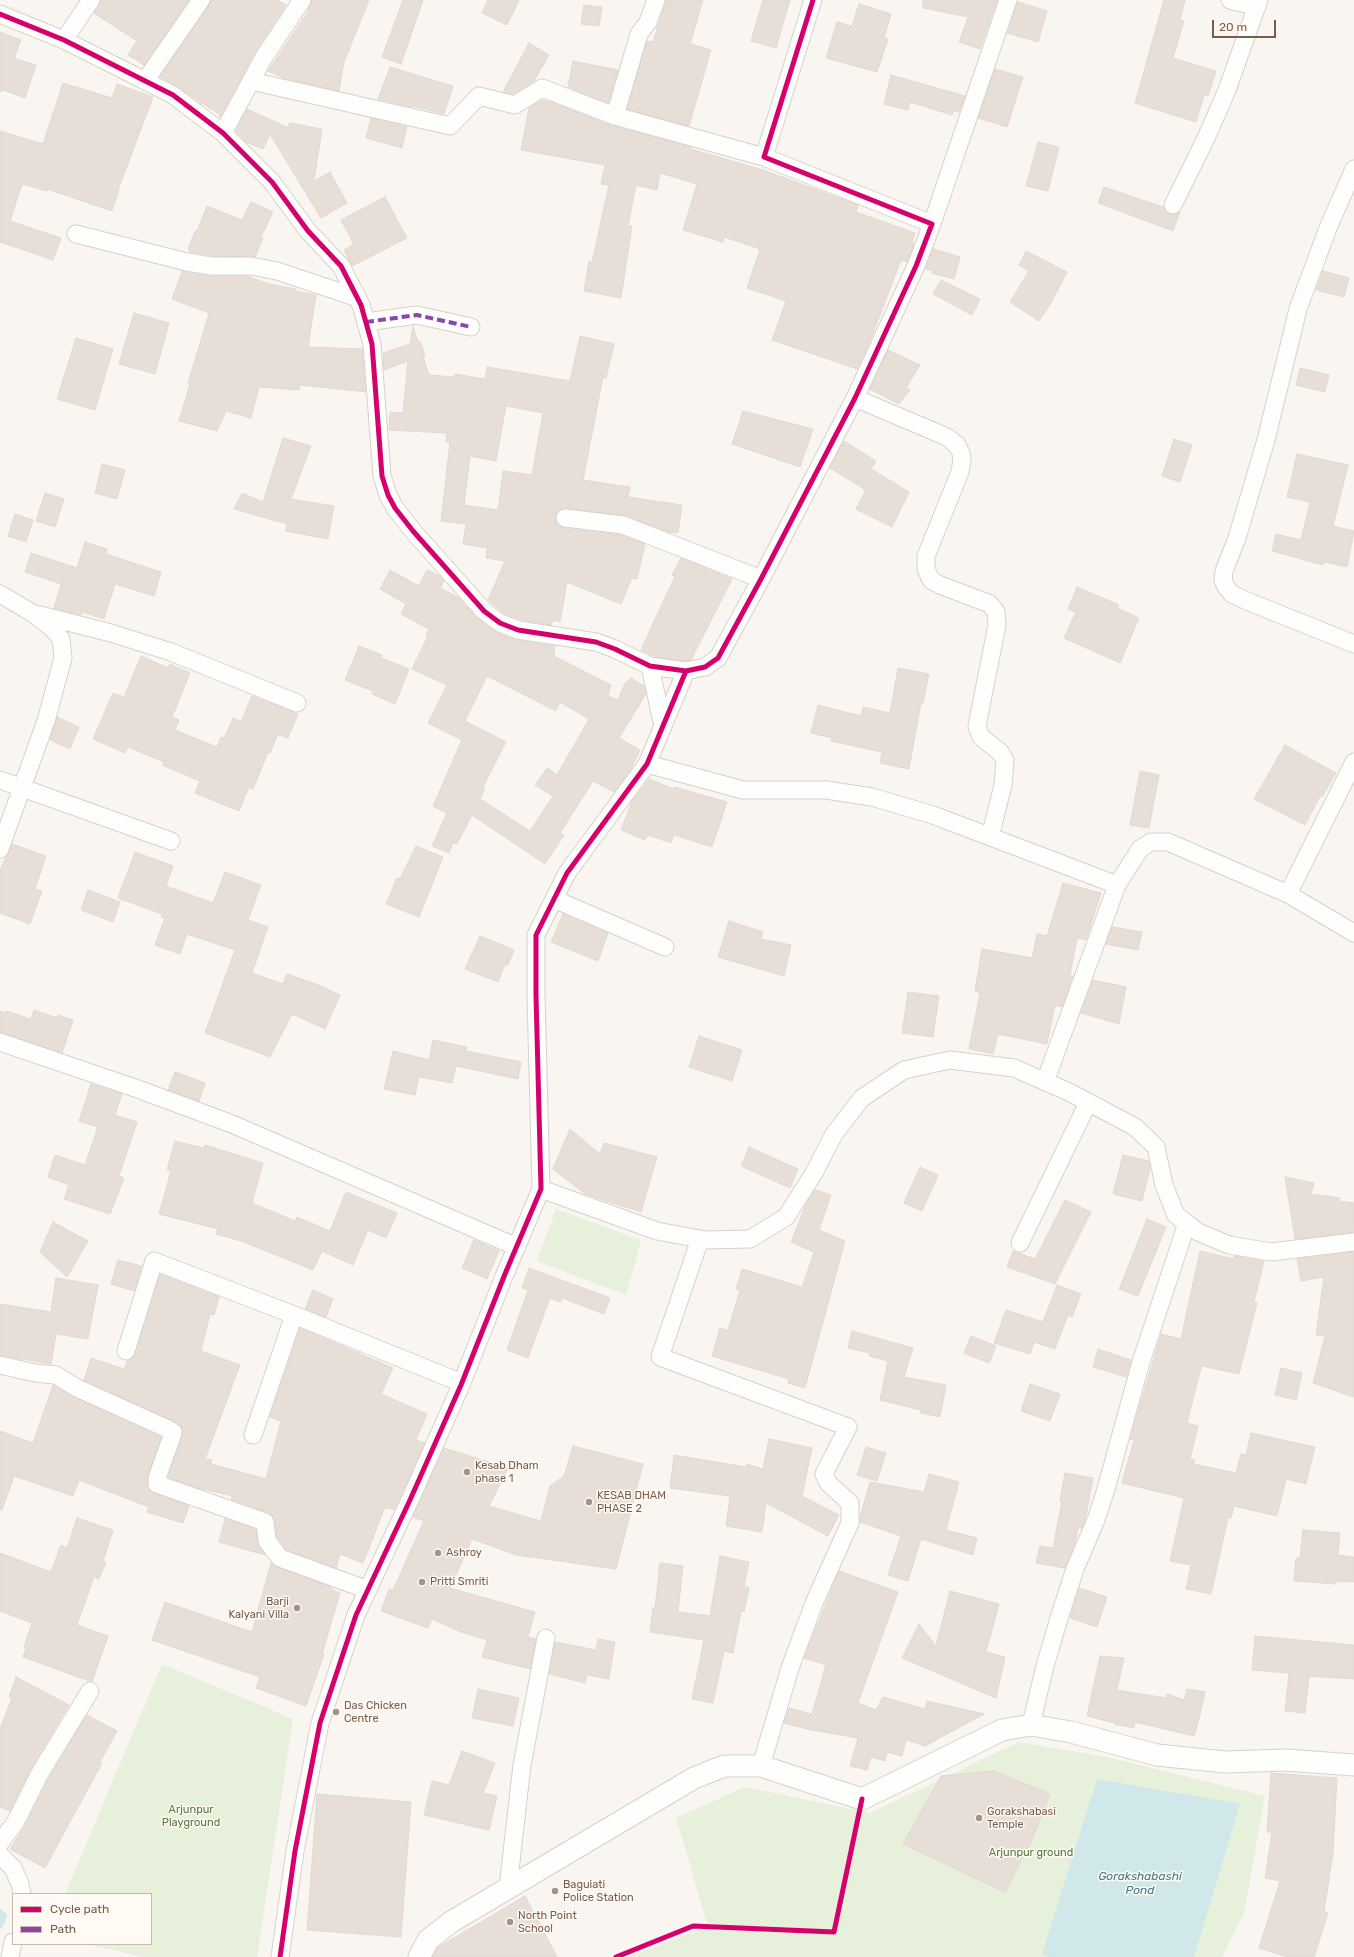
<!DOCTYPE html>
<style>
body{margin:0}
#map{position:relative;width:1354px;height:1957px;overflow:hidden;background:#f9f5f0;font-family:Rubik,sans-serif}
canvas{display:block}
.legend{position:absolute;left:12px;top:1893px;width:140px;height:52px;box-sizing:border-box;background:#fffaf3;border:1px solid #cabbb1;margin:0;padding:5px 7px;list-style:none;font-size:12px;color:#7a5c4d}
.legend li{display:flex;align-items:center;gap:8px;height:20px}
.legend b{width:20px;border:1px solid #cabbb1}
.scale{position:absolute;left:1212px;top:20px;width:64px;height:18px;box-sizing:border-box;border:2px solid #7a5c4d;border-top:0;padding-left:5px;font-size:12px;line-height:14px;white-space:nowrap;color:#7a5c4d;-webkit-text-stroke:3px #fffaf3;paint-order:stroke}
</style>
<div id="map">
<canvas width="1354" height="1957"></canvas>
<ul class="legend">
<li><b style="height:5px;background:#d6006c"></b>Cycle path</li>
<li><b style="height:5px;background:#8e44ad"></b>Path</li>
</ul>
<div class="scale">20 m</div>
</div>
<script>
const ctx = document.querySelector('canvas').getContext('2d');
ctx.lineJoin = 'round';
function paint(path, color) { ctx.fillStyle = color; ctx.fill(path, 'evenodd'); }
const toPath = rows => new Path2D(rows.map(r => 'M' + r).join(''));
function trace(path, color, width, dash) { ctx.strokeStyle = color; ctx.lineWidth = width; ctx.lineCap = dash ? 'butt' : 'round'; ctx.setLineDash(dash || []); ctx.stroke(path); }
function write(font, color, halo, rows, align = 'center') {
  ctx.font = font + ' Rubik,sans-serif'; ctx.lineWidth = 3; ctx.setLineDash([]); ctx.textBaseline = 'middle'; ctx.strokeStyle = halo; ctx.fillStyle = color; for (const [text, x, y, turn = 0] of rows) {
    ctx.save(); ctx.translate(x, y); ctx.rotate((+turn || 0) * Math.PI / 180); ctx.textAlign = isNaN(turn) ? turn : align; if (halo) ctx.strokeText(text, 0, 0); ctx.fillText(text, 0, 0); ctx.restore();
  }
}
const green = toPath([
 [556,1209,641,1240,626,1295,537,1261],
 [162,1664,293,1719,257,1957,144,1957,87,1944,151,1944,151,1894,65,1894],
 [1019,1742,1107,1757,1265,1796,1244,1913,1222,1957,629,1957,708,1926,676,1818,745,1787,870,1813]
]);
const water = toPath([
 [1097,1779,1240,1804,1194,1957,1050,1957,1042,1954]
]);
const stream = toPath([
 [0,1912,4,1916,0,1925]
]);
const building = toPath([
 [101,0,189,0,144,65,128,55,137,41,94,13,101,0],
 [211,0,277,0,286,5,255,52,220,117,219,114,160,76,209,6,211,0],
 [312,0,369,0,344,62,339,91,283,78,268,71,307,13,312,0],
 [403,0,423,0,401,64,382,57,403,0],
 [488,0,519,0,507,25,482,13,488,0],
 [666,0,703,0,690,44,711,50,689,126,627,109,647,41,653,42,666,0],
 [763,0,790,0,776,48,751,41,763,0],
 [923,0,997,0,980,49,959,42,968,17,923,8,923,0],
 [1164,0,1185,0,1180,20,1184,21,1173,58,1216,71,1208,96,1204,95,1196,122,1135,103,1164,0],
 [1018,2,1047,11,1038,42,1007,33,1018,2],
 [859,4,891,14,884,38,888,39,877,72,826,58,837,22,852,26,859,4],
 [584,5,602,7,599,26,581,24,584,5],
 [0,32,21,40,14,58,36,65,25,98,3,90,0,92,0,32],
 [529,43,549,55,534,81,513,94,503,92,529,43],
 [573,61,618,70,608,103,568,87,573,61],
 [390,67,453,86,444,114,413,106,412,107,378,99,390,67],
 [995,69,1023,77,1007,127,978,118,995,69],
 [891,75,965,96,959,112,953,111,952,115,910,102,908,110,884,104,891,75],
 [63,83,112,98,117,84,153,97,118,190,119,190,112,211,47,189,47,191,22,184,10,221,61,238,53,260,0,242,0,131,43,144,63,83],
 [541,100,551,102,612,126,692,147,691,149,763,170,858,205,856,212,915,233,912,243,914,244,907,262,901,260,870,341,857,369,772,340,786,301,747,288,760,249,724,237,723,242,683,230,697,184,660,173,657,190,636,185,628,226,632,226,621,298,584,291,589,261,592,262,609,185,601,184,605,165,521,150,529,108,541,100],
 [247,109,289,128,289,123,322,129,314,181,330,172,347,203,321,218,270,134,263,149,246,142,236,131,247,109],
 [371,118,407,127,402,148,366,138,371,118],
 [1038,142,1059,147,1048,191,1026,186,1038,142],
 [1104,187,1163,207,1169,214,1174,215,1180,212,1173,231,1098,203,1104,187],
 [385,197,407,238,352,266,344,250,354,244,341,220,385,197],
 [251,202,273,212,261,237,263,238,255,257,212,256,189,252,190,250,188,249,195,231,197,231,207,206,242,220,251,202],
 [933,249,960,257,954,279,932,273,933,271,926,269,933,249],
 [1026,251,1067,272,1051,303,1039,321,1010,302,1029,271,1019,265,1026,251],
 [182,271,211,276,247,276,269,284,296,289,296,291,316,295,308,347,362,349,366,392,300,385,299,390,259,387,251,418,226,411,217,431,179,421,190,384,188,383,209,313,172,299,182,271],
 [1323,271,1349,278,1344,297,1316,290,1323,271],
 [941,280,980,299,972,315,933,294,941,280],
 [134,313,169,323,155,374,119,364,134,313],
 [413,326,418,342,420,341,425,356,423,357,429,375,454,377,455,374,485,379,487,367,570,381,580,336,614,344,606,378,603,377,583,480,630,487,628,497,682,505,678,533,668,532,624,515,566,508,561,509,557,512,556,522,563,528,621,535,645,544,637,579,632,578,621,604,567,582,560,622,553,620,551,625,521,620,505,614,488,600,505,561,486,558,487,548,463,544,466,524,441,521,450,442,446,442,447,433,389,430,390,412,403,413,408,361,384,370,383,353,410,344,413,326],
 [506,406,543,413,532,475,503,471,498,510,464,505,470,456,496,461,506,406],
 [76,338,113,349,95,410,57,399,76,338],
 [888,350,920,365,906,388,910,390,899,404,870,389,888,350],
 [1300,368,1329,375,1325,392,1296,385,1300,368],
 [743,411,813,429,800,467,732,444,743,411],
 [283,438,311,446,291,499,334,506,328,539,286,531,287,524,234,509,242,493,263,502,283,438],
 [1174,439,1192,445,1180,482,1162,476,1174,439],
 [844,441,876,461,871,469,909,492,892,527,856,509,866,490,830,468,844,441],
 [1297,454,1348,465,1333,526,1354,531,1347,567,1324,562,1323,565,1272,551,1276,534,1301,540,1310,502,1287,497,1297,454],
 [102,464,125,470,117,499,95,493,102,464],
 [45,493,64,499,55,527,36,521,45,493],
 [15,514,33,520,26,542,8,536,15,514],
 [85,542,107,549,106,554,161,572,154,596,115,584,104,619,82,612,81,615,54,608,61,584,25,572,31,553,77,568,85,542],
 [681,558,732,579,691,660,686,661,657,657,641,650,675,576,672,575,681,558],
 [390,570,419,586,427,570,440,576,444,581,440,588,458,597,477,618,494,631,516,640,555,646,554,656,611,685,608,696,618,700,625,683,631,678,644,686,646,694,619,738,640,750,630,771,614,792,593,781,560,833,564,835,545,864,472,815,457,844,453,843,449,853,432,846,447,813,433,806,462,740,428,723,447,685,412,669,428,636,426,635,429,629,401,614,406,604,380,589,390,570],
 [487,676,556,711,560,702,589,719,557,775,547,768,535,785,553,796,530,831,480,799,485,788,483,787,506,742,465,721,487,676],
 [1077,587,1119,605,1117,608,1139,618,1120,663,1064,638,1076,612,1068,609,1077,587],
 [359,646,382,655,381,658,409,669,395,704,372,694,373,691,345,680,359,646],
 [141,656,168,668,170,664,190,673,172,717,179,720,175,730,217,747,221,737,224,738,233,718,241,722,252,696,298,714,288,738,278,734,270,753,268,752,253,789,249,787,239,811,195,793,200,781,162,765,164,762,128,747,125,753,93,739,113,693,124,697,141,656],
 [898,668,929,674,923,703,921,703,909,769,880,763,882,752,831,741,832,738,811,733,818,705,861,716,863,707,890,713,898,668],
 [57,717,79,727,70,749,50,740,57,717],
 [1285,745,1336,773,1322,797,1320,796,1305,825,1254,799,1285,745],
 [1140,771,1159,775,1149,828,1130,825,1140,771],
 [649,779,674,789,675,787,727,802,712,847,674,835,671,843,648,835,645,840,621,830,632,801,649,779],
 [12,844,46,856,35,889,42,891,30,924,0,913,0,870,12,844],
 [416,846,443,857,419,917,386,904,397,878,400,879,416,846],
 [135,852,173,866,166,886,213,903,225,872,261,885,248,920,268,927,252,973,283,984,287,974,316,984,340,995,325,1029,292,1014,270,1057,205,1033,235,950,187,934,180,954,155,945,165,918,161,917,162,914,118,898,135,852],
 [1063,883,1101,893,1086,940,1077,938,1070,976,1073,976,1062,1007,1055,1005,1047,1044,998,1034,993,1054,969,1049,980,993,975,991,982,949,1032,958,1037,934,1047,936,1063,883],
 [88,890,120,902,113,922,81,910,88,890],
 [563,914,608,933,598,961,551,942,563,914],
 [729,921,763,932,761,939,791,945,784,976,718,957,729,921],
 [1112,927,1142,932,1138,950,1106,944,1112,927],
 [480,936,514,950,508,965,505,964,498,982,465,969,480,936],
 [1093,980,1126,987,1119,1024,1081,1013,1093,980],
 [908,992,939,996,933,1037,902,1033,908,992],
 [34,1010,57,1018,58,1015,73,1020,62,1053,0,1032,0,1011,5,1013,6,1011,31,1019,34,1010],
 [699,1036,742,1050,732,1081,689,1067,699,1036],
 [433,1040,467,1047,466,1051,521,1062,518,1079,456,1066,452,1083,419,1077,415,1095,384,1089,393,1051,429,1060,433,1040],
 [175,1072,205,1083,199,1101,168,1090,175,1072],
 [91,1084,122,1094,115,1115,137,1122,119,1176,124,1178,110,1214,64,1199,69,1185,48,1177,55,1155,85,1165,98,1127,79,1121,91,1084],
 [570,1129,600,1154,604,1143,657,1157,641,1212,585,1194,553,1169,570,1129],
 [175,1141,204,1148,205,1145,263,1163,252,1203,295,1221,297,1217,330,1231,346,1192,397,1213,386,1238,368,1230,353,1265,322,1251,313,1270,241,1241,216,1234,218,1229,159,1214,171,1171,167,1170,175,1141],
 [749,1147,798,1169,790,1188,741,1166,749,1147],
 [1123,1155,1149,1161,1150,1168,1142,1201,1113,1194,1123,1155],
 [920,1167,938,1175,922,1211,904,1203,920,1167],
 [1285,1177,1314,1183,1311,1194,1340,1198,1339,1201,1354,1203,1354,1232,1295,1239,1285,1177],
 [815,1190,831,1195,819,1230,845,1241,805,1388,788,1383,789,1379,712,1356,720,1328,728,1330,740,1290,736,1289,742,1269,802,1287,814,1252,791,1242,806,1204,815,1190],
 [1065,1200,1091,1212,1055,1284,1007,1267,1013,1251,1035,1259,1065,1200],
 [1147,1219,1166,1227,1138,1296,1119,1289,1147,1219],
 [53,1222,88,1241,67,1277,40,1252,53,1222],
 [474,1240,499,1251,487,1279,462,1268,474,1240],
 [1200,1251,1234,1259,1234,1256,1264,1261,1254,1302,1257,1303,1239,1374,1202,1366,1200,1372,1187,1423,1198,1426,1190,1459,1195,1460,1193,1464,1236,1473,1241,1454,1246,1455,1251,1433,1315,1447,1306,1484,1286,1479,1277,1516,1234,1506,1231,1518,1228,1518,1211,1594,1186,1589,1191,1565,1170,1561,1184,1498,1122,1483,1134,1440,1130,1439,1161,1334,1181,1339,1200,1251],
 [1354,1252,1354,1397,1313,1383,1325,1336,1316,1335,1324,1277,1301,1281,1297,1259,1354,1252],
 [118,1260,142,1266,134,1291,111,1284,118,1260],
 [529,1268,610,1298,604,1314,562,1298,561,1302,550,1298,528,1358,507,1350,528,1290,522,1288,529,1268],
 [160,1274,219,1297,214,1315,210,1314,201,1351,240,1365,205,1459,212,1460,211,1464,266,1479,281,1421,270,1417,300,1328,393,1368,381,1394,427,1414,416,1440,425,1443,394,1510,385,1507,363,1563,340,1554,336,1568,286,1550,277,1537,275,1521,269,1513,231,1499,232,1496,195,1487,168,1477,183,1434,182,1429,179,1424,84,1380,91,1358,124,1369,127,1361,133,1358,160,1274],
 [56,1278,98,1285,88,1339,56,1334,51,1364,0,1355,0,1304,51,1312,56,1278],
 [1057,1285,1081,1294,1072,1317,1068,1315,1055,1349,1034,1342,1030,1354,994,1343,1006,1310,1043,1322,1057,1285],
 [313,1290,333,1299,326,1317,305,1309,313,1290],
 [852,1331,913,1348,904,1377,946,1385,940,1417,921,1413,921,1410,880,1400,888,1361,869,1356,870,1353,848,1348,852,1331],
 [971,1336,996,1346,989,1363,964,1353,971,1336],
 [1098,1349,1131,1360,1126,1377,1093,1367,1098,1349],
 [1281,1368,1302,1373,1296,1400,1275,1395,1281,1368],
 [1030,1384,1060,1394,1050,1421,1021,1411,1030,1384],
 [53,1385,73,1397,161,1437,148,1475,147,1484,149,1490,154,1493,189,1506,183,1523,147,1512,149,1507,79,1480,73,1496,14,1476,2,1510,0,1510,0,1431,33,1443,53,1385],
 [769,1439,812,1448,802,1496,839,1515,828,1536,766,1503,762,1532,726,1526,730,1496,670,1488,674,1455,746,1467,747,1464,763,1469,769,1439],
 [573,1446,643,1464,616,1569,516,1555,472,1539,450,1588,535,1612,528,1637,536,1639,530,1669,482,1657,487,1640,461,1632,432,1619,428,1628,381,1611,389,1589,393,1590,424,1521,413,1517,444,1448,508,1468,489,1506,541,1521,550,1486,564,1476,573,1446],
 [866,1447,886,1453,877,1481,857,1475,866,1447],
 [1065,1473,1093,1478,1085,1521,1082,1528,1078,1528,1075,1543,1065,1568,1036,1563,1040,1546,1053,1548,1062,1501,1060,1501,1065,1473],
 [929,1474,959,1482,946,1530,977,1538,973,1555,921,1539,908,1581,888,1575,901,1536,860,1522,860,1517,870,1482,924,1492,929,1474],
 [77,1518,113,1530,103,1561,106,1562,99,1579,94,1577,77,1625,108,1636,92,1682,23,1657,26,1648,24,1647,32,1623,0,1611,0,1553,51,1572,61,1545,67,1548,77,1518],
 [225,1519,256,1529,257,1542,265,1555,219,1542,225,1519],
 [1303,1530,1340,1533,1338,1555,1354,1557,1354,1582,1336,1581,1336,1584,1294,1581,1296,1558,1300,1558,1303,1530],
 [720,1556,749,1562,744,1586,749,1588,744,1612,741,1611,733,1653,724,1651,713,1703,692,1699,704,1640,650,1632,653,1608,655,1608,660,1563,683,1566,678,1612,710,1616,720,1556],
 [271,1563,277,1567,331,1587,330,1589,340,1593,322,1654,324,1654,306,1706,256,1688,260,1677,152,1640,165,1602,252,1632,271,1563],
 [839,1571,898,1592,858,1703,876,1710,883,1697,925,1709,927,1701,984,1714,925,1746,906,1740,902,1756,887,1752,885,1761,871,1757,867,1770,850,1766,858,1738,811,1730,784,1723,789,1708,812,1714,826,1665,804,1658,839,1571],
 [1079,1588,1107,1597,1097,1627,1070,1618,1079,1588],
 [950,1591,999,1604,986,1652,1005,1657,996,1698,902,1658,919,1624,936,1646,950,1591],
 [1255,1636,1354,1645,1354,1679,1309,1676,1305,1713,1285,1711,1289,1673,1252,1670,1255,1636],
 [598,1639,615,1642,609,1679,587,1675,585,1683,549,1674,555,1642,596,1650,598,1639],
 [1100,1656,1124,1658,1117,1690,1166,1698,1167,1694,1184,1700,1187,1689,1205,1692,1199,1719,1194,1736,1135,1722,1134,1728,1114,1724,1115,1723,1087,1716,1100,1656],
 [16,1677,69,1705,31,1768,10,1811,0,1807,0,1729,12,1698,9,1697,16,1677],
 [478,1689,519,1698,513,1726,472,1718,478,1689],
 [87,1715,117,1731,100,1762,102,1763,45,1868,10,1849,25,1826,49,1778,87,1715],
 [462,1751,495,1763,483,1793,497,1796,489,1830,424,1815,432,1781,449,1785,462,1751],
 [994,1771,1050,1794,1031,1842,1005,1892,903,1844,941,1776,994,1771],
 [1271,1773,1337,1778,1333,1853,1324,1912,1328,1913,1314,1957,1288,1957,1259,1948,1280,1881,1265,1878,1272,1832,1267,1832,1271,1773],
 [317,1794,411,1802,401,1937,307,1930,317,1794],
 [525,1896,557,1957,433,1957,437,1948,525,1896]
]);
const minor = toPath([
 [1230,0,1257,7],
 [0,14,64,40,173,95,223,133,272,182,308,231,341,266,361,305,372,344,382,476,388,495,395,508,413,531,484,611,500,623,518,630,596,642,615,649,650,666,686,671,705,667,718,658,761,579,855,398,916,266,932,224,764,157,813,0],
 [64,40,91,0],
 [145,81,201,0],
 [251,81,450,126,479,96,515,105,542,88,615,116,764,157],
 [615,116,639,34,648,22,656,0],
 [223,133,264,57,302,0],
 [1354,169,1328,228,1298,309,1266,440,1237,538,1224,571,1223,580,1226,587,1232,594,1247,601,1354,644],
 [1173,205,1207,136,1227,90,1259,0],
 [932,224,1008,0],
 [76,234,187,262,211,266,251,266,277,271,358,298],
 [366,322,417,315,471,327],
 [855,398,947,437,957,445,961,453,962,460,960,472,926,556,926,569,931,580,940,585,990,604,996,612,997,625,977,726,981,737,1000,752,1005,760,1003,785,990,837],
 [565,518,623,525,761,579],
 [0,594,34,614,53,629,61,639,63,658,46,721,0,849],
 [40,615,111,633,171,652,297,703],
 [650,666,663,727],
 [647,764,743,790,826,790,872,797,933,815,1117,885],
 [0,780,171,841],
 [1288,894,1354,933],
 [554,899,665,947],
 [0,1042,138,1089,232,1124,517,1247],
 [1045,1082,1117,885,1140,849,1151,842,1168,842,1288,894,1354,762],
 [541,1189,657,1231,705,1240,750,1239,786,1217,814,1173,834,1134,862,1098,904,1070,950,1060,1014,1068,1069,1092,1135,1127,1156,1147,1164,1185,1176,1215,1198,1232,1229,1245,1271,1252,1354,1242],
 [700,1239,660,1357,848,1427,824,1474,828,1483,850,1503,850,1523,814,1603,790,1668,761,1766],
 [1020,1243,1088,1103],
 [126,1351,154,1261,294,1315],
 [0,1365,35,1373,56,1375,77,1388,168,1429,173,1432,172,1436,157,1478,157,1484,265,1522,267,1541,280,1558,368,1590],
 [253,1435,294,1315,462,1383],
 [1031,1725,1045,1666,1060,1615,1075,1569,1096,1520,1106,1489,1141,1362,1187,1223],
 [0,1843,16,1821,40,1773,90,1691],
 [0,1855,13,1868,20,1884,22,1894],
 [508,1888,522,1765,546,1638],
 [10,1957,13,1942],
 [280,1957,295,1851,320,1723,356,1615,410,1500,461,1385,505,1274,541,1189,536,995,536,935,567,873,647,764,686,671]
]);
const tertiary = toPath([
 [419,1957,428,1940,451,1922,694,1778,724,1766,761,1766,862,1799,1002,1730,1031,1725,1071,1732,1157,1755,1225,1762,1286,1760,1354,1765]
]);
const quiet = toPath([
 [366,322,417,315,471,327]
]);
const cycleway = toPath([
 [0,14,64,40,173,95,223,133,272,182,308,231,341,266,361,305,372,344,382,476,388,495,395,508,413,531,484,611,500,623,518,630,596,642,615,649,650,666,686,671,705,667,718,658,761,579,855,398,916,266,932,224,764,157,813,0],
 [280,1957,295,1851,320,1723,356,1615,410,1500,461,1385,505,1274,541,1189,536,995,536,935,567,873,647,764,686,671],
 [616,1957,693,1926,834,1932,862,1799]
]);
const markers = [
 [467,1472,4,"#a69286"],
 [589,1502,4,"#a69286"],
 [438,1553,4,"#a69286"],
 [422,1582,4,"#a69286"],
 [297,1608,4,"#a69286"],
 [336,1712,4,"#a69286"],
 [979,1818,4,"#a69286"],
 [555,1891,4,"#a69286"],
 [510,1922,4,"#a69286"]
];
const poiNames = [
 ["Kesab Dham",475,1466],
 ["phase 1",475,1479],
 ["KESAB DHAM",597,1496],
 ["PHASE 2",597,1509],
 ["Ashroy",446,1553],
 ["Pritti Smriti",430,1582],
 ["Barji",289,1602,"right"],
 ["Kalyani Villa",289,1615,"right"],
 ["Das Chicken",344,1706],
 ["Centre",344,1719],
 ["Gorakshabasi",987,1812],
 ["Temple",987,1825],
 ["Baguiati",563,1885],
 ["Police Station",563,1898],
 ["North Point",518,1916],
 ["School",518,1929]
];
const parkNames = [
 ["Arjunpur",191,1810],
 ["Playground",191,1823],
 ["Arjunpur ground",1031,1853]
];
const waterNames = [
 ["Gorakshabashi",1140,1877],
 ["Pond",1140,1891]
];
paint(green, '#e7f0db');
paint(water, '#d0e8ea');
trace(stream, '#d0e8ea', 6);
paint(building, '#e6ded7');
trace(building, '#e2d8d2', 1);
trace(minor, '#d7d1cb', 19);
trace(tertiary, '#d7d1cb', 23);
trace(minor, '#fefefd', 17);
trace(tertiary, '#fefefd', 21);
trace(quiet, '#8e44ad', 4, [8, 4]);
trace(cycleway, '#d6006c', 5);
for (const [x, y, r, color] of markers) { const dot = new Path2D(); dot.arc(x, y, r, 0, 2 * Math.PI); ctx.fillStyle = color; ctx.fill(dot); trace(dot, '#fffaf3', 1.5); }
write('11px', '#7a5c4d', '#fffaf3', poiNames, 'left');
write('11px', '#537a41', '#fffaf3', parkNames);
write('italic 12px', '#437c86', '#fffaf3', waterNames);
</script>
